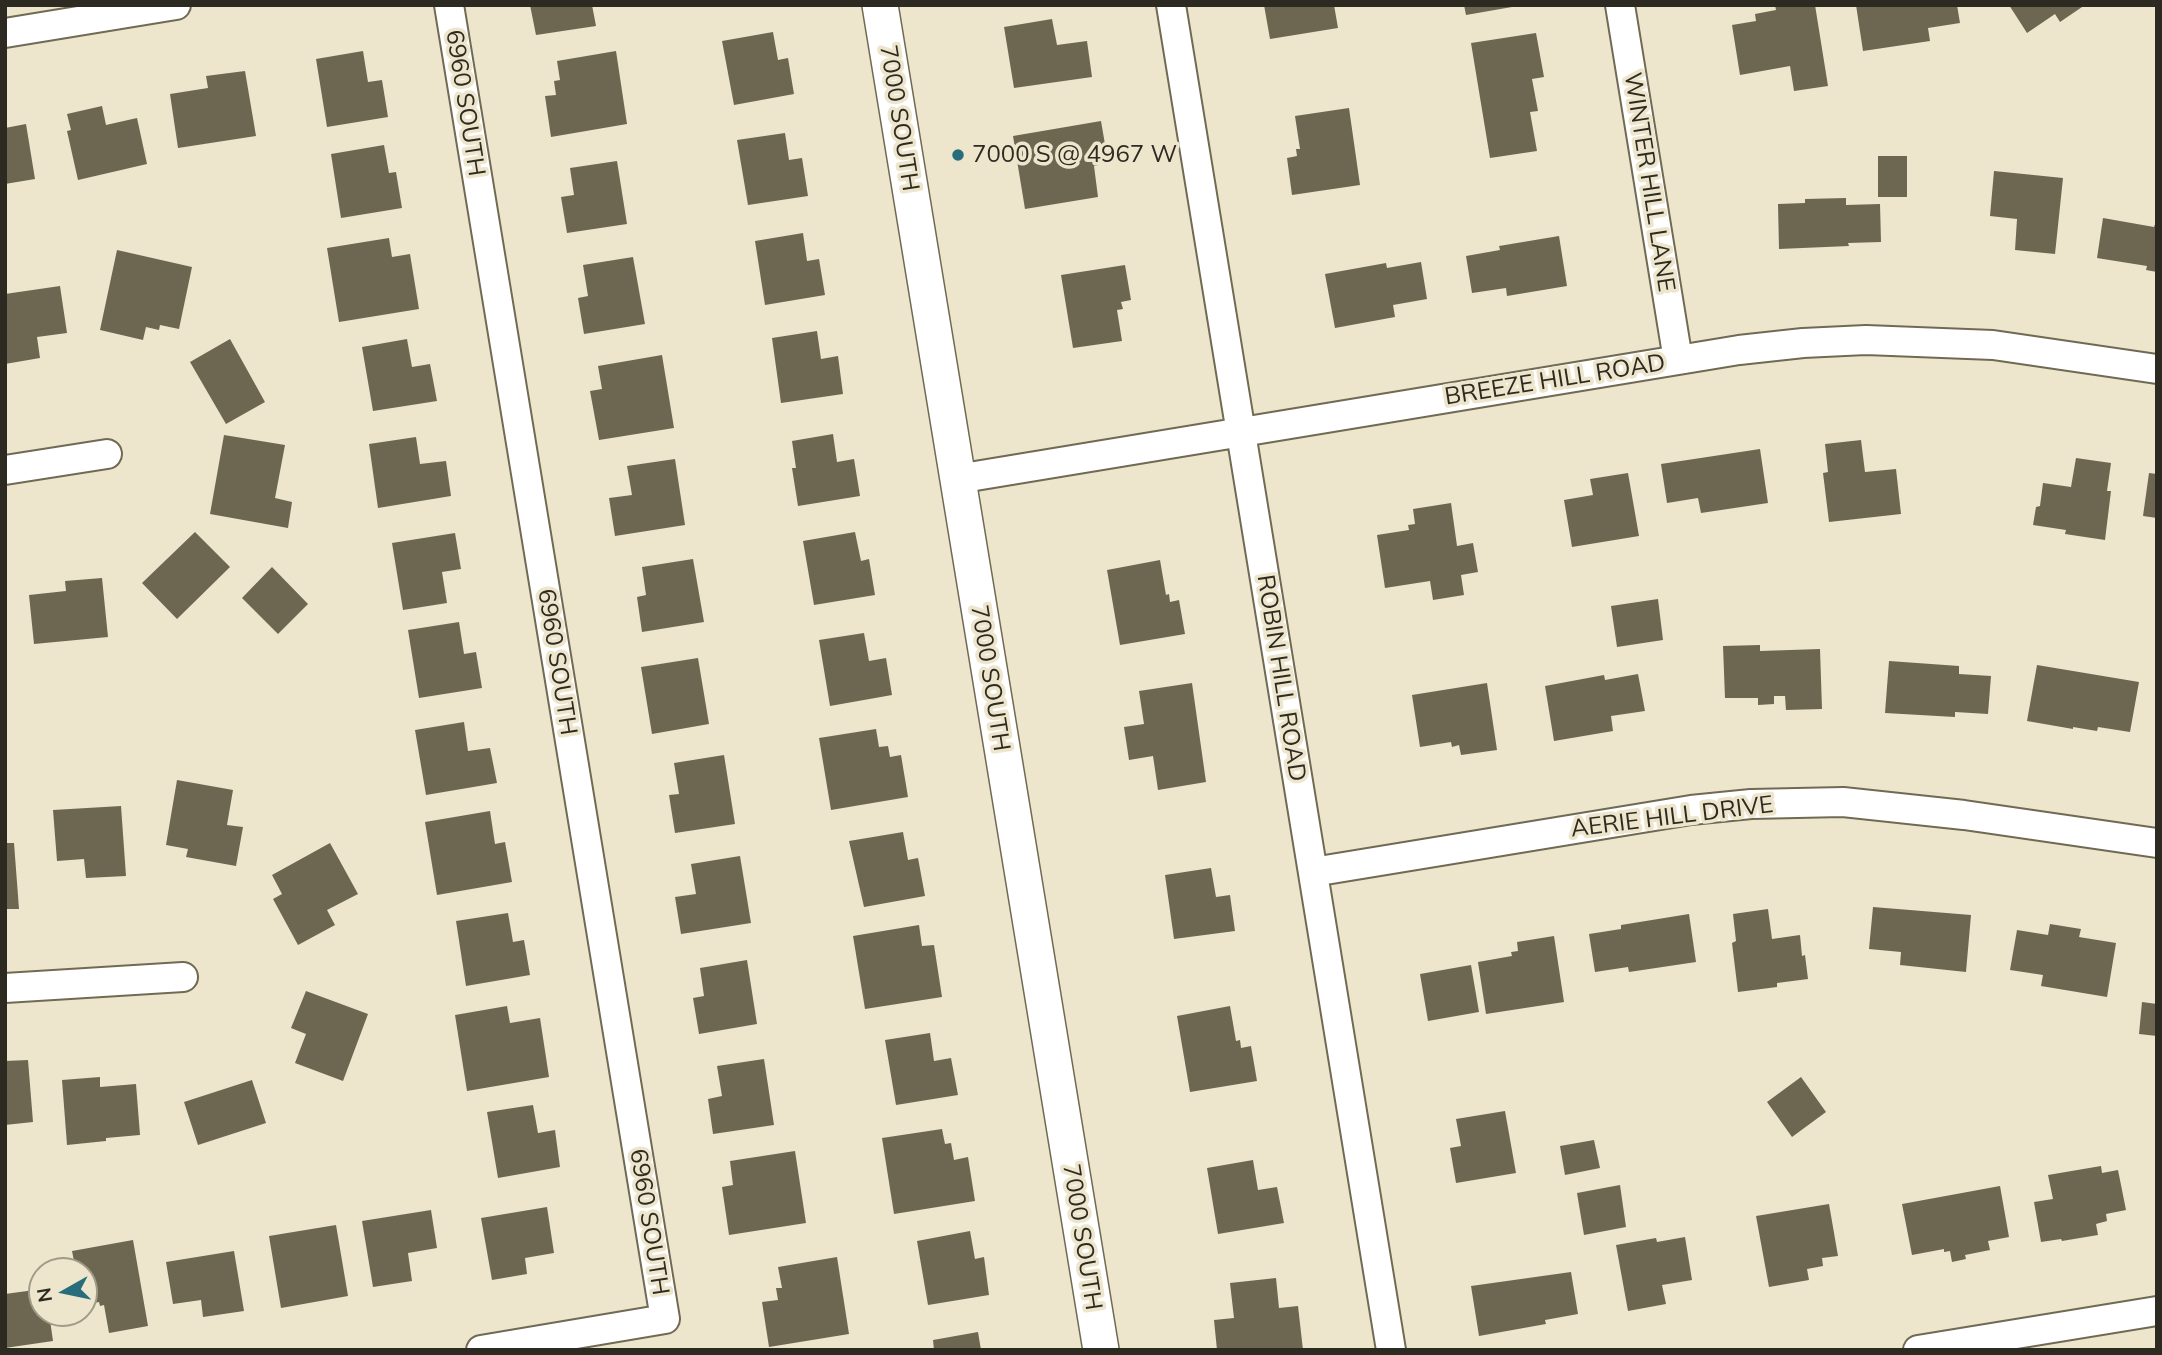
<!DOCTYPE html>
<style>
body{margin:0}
#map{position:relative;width:2162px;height:1355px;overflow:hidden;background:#ede6cd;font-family:Mulish,sans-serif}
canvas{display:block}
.frame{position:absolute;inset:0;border:7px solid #2d2a21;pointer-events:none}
.north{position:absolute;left:28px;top:1257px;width:70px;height:70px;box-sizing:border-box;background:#ede6cd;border:2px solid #a09b88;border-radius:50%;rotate:261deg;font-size:19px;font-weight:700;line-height:28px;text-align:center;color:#2d2a21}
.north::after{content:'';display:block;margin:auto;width:24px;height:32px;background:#286d7c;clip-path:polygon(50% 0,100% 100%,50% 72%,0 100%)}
</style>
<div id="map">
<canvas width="2162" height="1355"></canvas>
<div class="frame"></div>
<div class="north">N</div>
</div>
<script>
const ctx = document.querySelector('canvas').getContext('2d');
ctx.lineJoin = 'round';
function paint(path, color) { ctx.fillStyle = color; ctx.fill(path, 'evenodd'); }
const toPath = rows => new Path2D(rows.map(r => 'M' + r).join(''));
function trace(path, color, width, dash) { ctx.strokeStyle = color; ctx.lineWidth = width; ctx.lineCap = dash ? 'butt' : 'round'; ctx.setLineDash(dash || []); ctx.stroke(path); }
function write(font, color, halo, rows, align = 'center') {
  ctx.font = font + ' Mulish,sans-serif'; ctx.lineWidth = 7; ctx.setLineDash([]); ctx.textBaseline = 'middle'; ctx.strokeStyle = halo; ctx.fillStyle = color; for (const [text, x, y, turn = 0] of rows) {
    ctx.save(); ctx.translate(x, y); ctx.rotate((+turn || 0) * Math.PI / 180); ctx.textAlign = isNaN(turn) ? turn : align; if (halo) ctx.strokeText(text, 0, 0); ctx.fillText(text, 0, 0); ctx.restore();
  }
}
const building = toPath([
 [530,5,592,5,596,26,536,35],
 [1264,5,1334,5,1338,28,1270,39],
 [1464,5,1512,5,1512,7,1466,15],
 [1775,5,1815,5,1828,86,1794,91,1790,66,1740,75,1732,25,1756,21,1755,14,1776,10],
 [1856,5,1957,5,1960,23,1928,28,1930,41,1863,51],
 [2009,5,2085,5,2060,22,2055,14,2027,33],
 [1052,19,1057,45,1087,41,1092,77,1014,88,1004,27],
 [773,32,778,60,788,58,794,94,734,105,722,41],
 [1536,33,1544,77,1532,79,1538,111,1530,112,1537,151,1490,158,1471,43],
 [363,51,368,82,382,80,388,117,327,127,316,59],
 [616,51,627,124,551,137,545,96,556,95,554,81,560,80,557,61],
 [245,71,256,136,178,148,170,94,208,88,206,76],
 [102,106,106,125,137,118,147,164,78,180,67,131,71,130,67,114],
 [1349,108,1360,185,1292,195,1287,158,1297,156,1296,149,1300,149,1295,116],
 [1101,121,1107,156,1098,158,1099,165,1094,166,1098,197,1025,209,1013,136],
 [26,124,35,179,5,184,5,128],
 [785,133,789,160,802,158,808,196,748,205,737,140],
 [384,145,389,173,396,172,402,208,341,218,331,154],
 [1878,156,1907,156,1907,197,1878,197],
 [617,161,627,224,567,233,561,197,574,195,570,168],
 [1994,171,2063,178,2055,254,2015,250,2017,219,1990,216],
 [1846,198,1846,205,1880,204,1881,242,1848,243,1849,246,1779,249,1778,204,1805,203,1805,199],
 [2103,218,2154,227,2157,219,2157,272,2146,270,2147,266,2097,258],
 [803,233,807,261,819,259,825,295,765,305,755,241],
 [1559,236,1567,286,1507,296,1506,288,1472,293,1466,256,1500,250,1499,246],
 [389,238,392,257,410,254,419,309,339,322,327,248],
 [117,250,192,267,179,329,160,325,159,330,146,327,143,340,100,330],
 [633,257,645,324,584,334,578,298,588,296,583,265],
 [1421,262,1427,299,1393,305,1395,317,1335,328,1325,274,1386,263,1387,268],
 [1125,265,1131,300,1121,302,1123,309,1117,310,1122,341,1073,348,1061,275],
 [60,286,67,333,37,337,40,358,5,364,5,294],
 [817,331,821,359,838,356,843,394,781,403,772,338],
 [230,339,265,402,226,424,190,362],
 [407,339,412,367,430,364,437,401,373,411,362,347],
 [662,355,674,428,599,440,590,391,602,389,598,366],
 [833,434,837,462,854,459,860,496,798,506,792,468,796,468,792,441],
 [224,435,285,445,275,498,292,502,288,528,210,514],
 [416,437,420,464,446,461,451,496,378,508,369,444],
 [1861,440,1865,472,1896,469,1901,514,1829,522,1823,473,1828,472,1825,444],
 [1760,449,1768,503,1701,513,1698,498,1667,503,1661,464],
 [2076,458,2111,463,2107,491,2111,491,2105,540,2065,534,2066,530,2033,525,2036,507,2040,506,2043,483,2071,487],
 [675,459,685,525,615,536,609,498,632,495,627,466],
 [1628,473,1639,536,1572,547,1564,500,1593,495,1590,479],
 [2149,473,2157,474,2157,518,2143,516],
 [1451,503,1457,546,1473,543,1478,572,1461,575,1464,595,1433,600,1430,581,1385,588,1377,535,1409,530,1408,525,1415,524,1413,509],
 [195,532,230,567,177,619,142,583],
 [855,532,861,561,869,559,875,595,814,605,803,541],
 [455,533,461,569,442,572,447,603,403,610,392,543],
 [693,559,704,622,642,632,637,597,646,595,642,567],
 [1160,560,1166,595,1169,594,1170,602,1179,600,1185,634,1120,645,1107,570],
 [272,567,308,604,278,634,242,598],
 [102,578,108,637,34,644,29,595,66,591,65,581],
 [1658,599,1663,640,1617,647,1611,606],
 [459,622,464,654,476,652,482,688,419,698,408,630],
 [864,633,869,661,886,658,892,695,830,706,819,640],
 [1760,645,1760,651,1820,649,1822,709,1786,710,1785,696,1774,696,1774,704,1758,705,1758,698,1725,698,1723,646],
 [698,658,709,724,652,734,641,667],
 [1889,661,1959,666,1959,674,1991,676,1988,714,1955,712,1955,717,1885,713],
 [2037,665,2139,682,2130,732,2098,727,2097,731,2073,727,2073,729,2027,721],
 [1638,674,1645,711,1611,716,1613,731,1554,741,1545,686,1604,675,1605,680],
 [1192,683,1206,782,1158,790,1153,756,1129,760,1124,727,1144,724,1139,691],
 [1487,683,1497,750,1461,755,1459,745,1452,747,1451,742,1420,747,1412,695],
 [464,722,468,751,490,748,497,783,426,795,415,730],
 [876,729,879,747,888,746,890,757,901,755,908,797,831,810,819,738],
 [724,755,735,824,675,833,669,795,679,794,674,763],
 [177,780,233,790,227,825,243,827,236,866,186,857,188,849,166,845],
 [121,806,126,876,86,878,84,859,57,861,53,810],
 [490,811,495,844,505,842,512,882,437,895,425,822],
 [903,832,908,860,918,858,925,896,864,907,849,841],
 [5,843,14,843,19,909,5,909],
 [330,843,358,894,327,910,335,925,298,945,273,899,282,894,272,875],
 [740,856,751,923,681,934,675,897,696,894,691,864],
 [1211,868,1216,897,1230,895,1235,931,1174,939,1165,875],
 [1873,907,1971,915,1966,972,1900,965,1901,952,1869,949],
 [1768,909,1772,939,1800,935,1802,956,1805,955,1808,979,1777,983,1777,987,1738,992,1732,943,1736,941,1733,914],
 [508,913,513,942,524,940,530,975,466,986,456,921],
 [1689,914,1696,962,1629,972,1628,967,1595,972,1589,934,1621,929,1621,925],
 [2050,924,2081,929,2079,937,2116,943,2107,997,2041,986,2043,975,2010,970,2017,930,2048,935],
 [919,925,922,946,934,945,942,997,865,1009,853,936],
 [1554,936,1564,1002,1486,1014,1478,962,1512,956,1511,952,1518,951,1517,942],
 [747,960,757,1024,699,1034,693,998,704,996,700,968],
 [1471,965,1479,1012,1428,1021,1420,974],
 [306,991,368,1014,343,1081,295,1063,306,1034,291,1028],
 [2142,1002,2157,1004,2157,1036,2139,1034],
 [507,1006,510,1023,540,1018,549,1077,467,1091,455,1015],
 [1230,1006,1236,1041,1240,1040,1241,1048,1251,1046,1257,1081,1190,1092,1177,1016],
 [930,1033,934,1061,951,1058,958,1095,896,1105,885,1040],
 [764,1059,774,1125,713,1134,708,1099,722,1096,717,1066],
 [28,1060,33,1122,5,1125,5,1061],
 [100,1077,100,1087,136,1084,140,1135,106,1138,106,1141,67,1145,62,1080],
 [1801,1077,1826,1112,1792,1137,1767,1102],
 [252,1080,266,1123,198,1145,184,1102],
 [533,1105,538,1133,555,1130,560,1167,498,1178,487,1112],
 [1505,1111,1516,1173,1456,1183,1450,1148,1461,1146,1456,1119],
 [942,1129,945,1144,951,1143,954,1160,968,1157,975,1201,894,1214,882,1138],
 [1594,1140,1600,1168,1565,1175,1560,1146],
 [795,1151,806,1223,729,1235,722,1187,733,1185,730,1161],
 [1253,1160,1258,1190,1277,1187,1284,1223,1218,1234,1207,1168],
 [2101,1166,2102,1173,2118,1170,2126,1210,2106,1214,2107,1221,2096,1224,2098,1235,2062,1241,2061,1239,2041,1242,2034,1202,2053,1199,2048,1175],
 [1620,1185,1626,1227,1584,1235,1577,1193],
 [2000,1186,2009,1237,1988,1241,1990,1250,1965,1255,1966,1259,1952,1262,1950,1251,1944,1252,1944,1249,1912,1255,1902,1204],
 [1829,1204,1838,1256,1822,1258,1823,1266,1807,1269,1809,1280,1769,1287,1756,1216],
 [547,1207,554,1253,525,1258,527,1274,492,1280,481,1218],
 [431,1210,437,1248,408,1253,412,1281,373,1287,362,1221],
 [336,1225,348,1296,281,1308,269,1236],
 [970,1231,975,1259,984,1257,989,1295,928,1305,917,1241],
 [1685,1237,1692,1280,1662,1285,1666,1304,1628,1311,1616,1245,1656,1238,1657,1242],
 [133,1240,148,1326,109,1333,104,1305,100,1306,99,1302,84,1305,84,1271,76,1271,72,1251],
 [234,1251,244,1311,203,1317,201,1300,173,1304,166,1262],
 [837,1257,849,1334,769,1347,762,1302,778,1300,776,1288,782,1288,778,1267],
 [1571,1272,1578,1314,1545,1320,1546,1324,1479,1336,1471,1286],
 [1276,1278,1279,1308,1298,1306,1303,1350,1217,1350,1214,1320,1234,1318,1230,1283],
 [42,1289,42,1313,49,1313,53,1341,5,1348,5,1294],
 [978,1332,981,1350,934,1350,933,1340]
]);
const minor = toPath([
 [449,5,665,1319,481,1350],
 [1171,5,1391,1350],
 [1620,5,1678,360],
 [5,33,176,5],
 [5,470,107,454],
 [957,479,1739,350,1803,343,1866,340,1993,345,2157,369],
 [1313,872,1691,810,1751,804,1843,802,1964,815,2157,843],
 [5,988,183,977],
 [1918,1350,2157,1311]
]);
const tertiary = toPath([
 [880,5,1101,1350]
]);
const markers = [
 [958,155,7,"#286d7c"]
];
const streetNames = [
 ["6960 SOUTH",465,103,81],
 ["7000 SOUTH",899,118,81],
 ["WINTER HILL LANE",1649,182,81],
 ["BREEZE HILL ROAD",1555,380,-9],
 ["6960 SOUTH",557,662,81],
 ["7000 SOUTH",990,678,81],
 ["ROBIN HILL ROAD",1281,678,81],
 ["AERIE HILL DRIVE",1672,817,-7],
 ["6960 SOUTH",649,1222,81],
 ["7000 SOUTH",1082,1237,81]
];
const poiNames = [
 ["7000 S @ 4967 W",972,155]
];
paint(building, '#6d6752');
trace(minor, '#706a54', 32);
trace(tertiary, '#706a54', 38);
trace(minor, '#fff', 28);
trace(tertiary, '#fff', 35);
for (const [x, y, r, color] of markers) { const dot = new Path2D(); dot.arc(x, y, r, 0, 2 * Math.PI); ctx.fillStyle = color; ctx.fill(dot); trace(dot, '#ede6cd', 2.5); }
write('24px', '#2d2a21', '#ede6cd', streetNames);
write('24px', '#2d2a21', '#ede6cd', poiNames, 'left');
</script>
